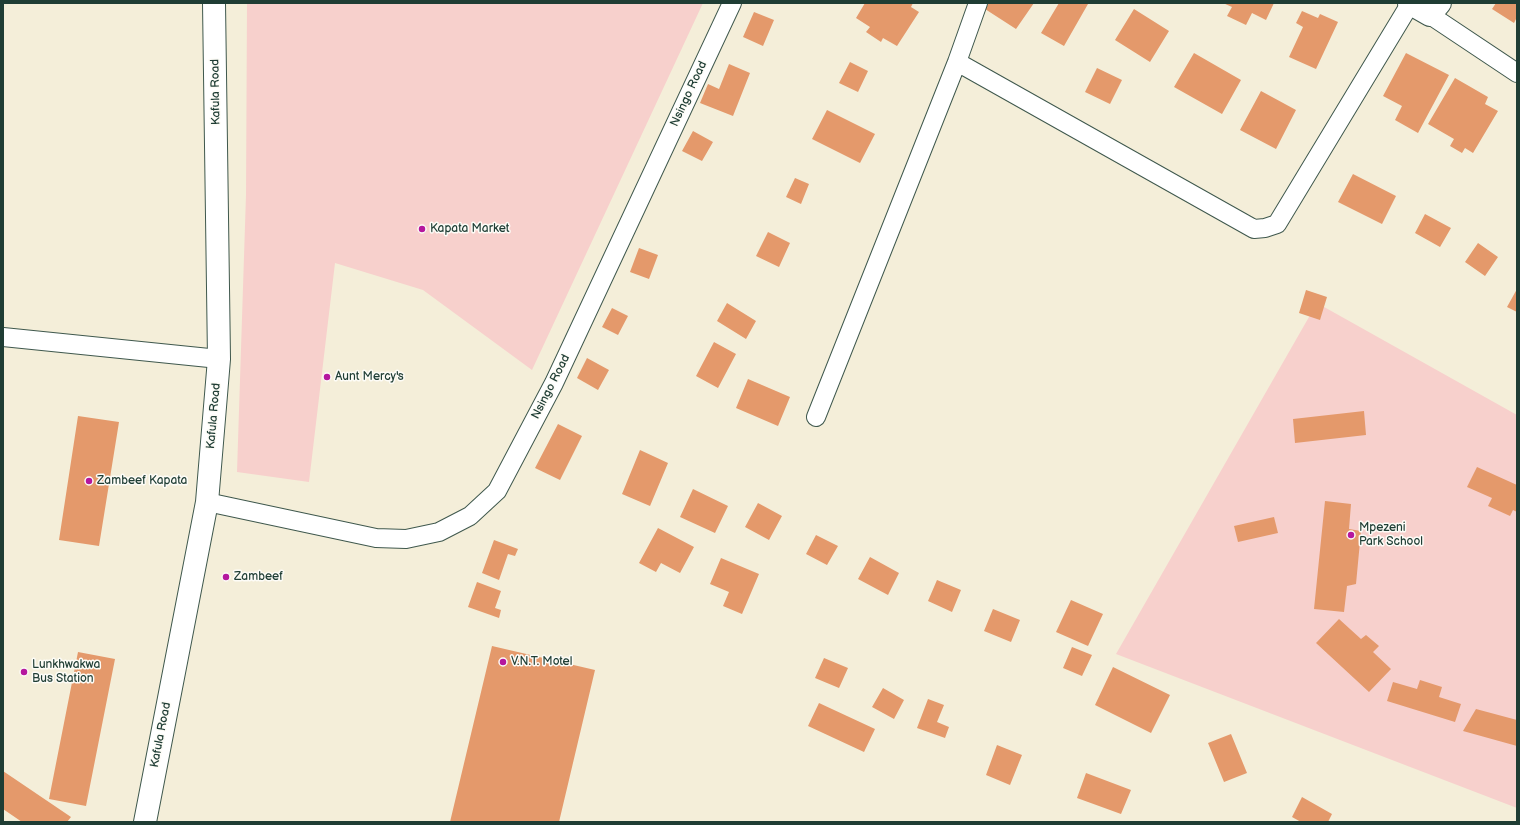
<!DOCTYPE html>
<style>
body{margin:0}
#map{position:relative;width:1520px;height:825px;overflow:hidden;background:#f4eed9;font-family:"Balsamiq Sans",sans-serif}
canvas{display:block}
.frame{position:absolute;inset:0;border:4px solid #1f3d34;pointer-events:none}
</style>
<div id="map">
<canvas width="1520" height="825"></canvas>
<div class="frame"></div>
</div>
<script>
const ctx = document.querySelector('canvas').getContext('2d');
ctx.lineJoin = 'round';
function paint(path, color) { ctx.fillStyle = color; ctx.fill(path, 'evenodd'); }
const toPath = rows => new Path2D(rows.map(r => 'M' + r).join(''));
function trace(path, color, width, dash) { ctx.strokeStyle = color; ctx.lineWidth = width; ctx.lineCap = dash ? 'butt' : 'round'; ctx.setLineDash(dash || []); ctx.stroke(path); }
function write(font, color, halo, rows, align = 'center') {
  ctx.font = font + ' "Balsamiq Sans",sans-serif'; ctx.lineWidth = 3; ctx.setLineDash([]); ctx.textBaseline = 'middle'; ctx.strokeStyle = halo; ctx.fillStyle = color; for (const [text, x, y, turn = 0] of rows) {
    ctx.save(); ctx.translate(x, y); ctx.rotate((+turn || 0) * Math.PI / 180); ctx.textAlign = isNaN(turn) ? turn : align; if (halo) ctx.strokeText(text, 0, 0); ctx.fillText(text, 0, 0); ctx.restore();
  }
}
const built = toPath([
 [247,3,703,3,532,370,423,290,335,263,309,482,237,472,246,195],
 [1317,303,1517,415,1517,808,1116,654]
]);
const building = toPath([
 [865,3,913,3,911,7,919,12,897,46,883,38,881,42,866,32,870,27,856,18],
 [989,3,1034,3,1016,29,985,9],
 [1059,3,1085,3,1088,4,1064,46,1041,33],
 [1223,3,1274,3,1266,20,1252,13,1246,25,1227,16,1232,7],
 [1496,3,1517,3,1517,17,1514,23,1492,9],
 [1134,9,1169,31,1150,62,1115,40],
 [1302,11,1318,18,1320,14,1338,22,1316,69,1289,57,1303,27,1296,23],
 [754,12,774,20,763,46,743,37],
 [1194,53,1241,80,1222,114,1174,87],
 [1406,53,1449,75,1418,133,1395,120,1402,106,1383,96],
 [850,62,868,71,858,92,839,83],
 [729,64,750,73,733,116,700,103,708,84,719,89],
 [1097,68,1122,80,1110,104,1085,92],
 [1455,78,1488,97,1485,104,1498,111,1473,153,1465,148,1462,153,1450,146,1454,139,1428,124],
 [1261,91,1296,110,1276,149,1240,130],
 [827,110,875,134,860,163,812,139],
 [693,131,713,142,702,161,682,151],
 [1353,174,1396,196,1382,224,1338,202],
 [795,178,809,184,801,204,786,197],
 [1425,214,1451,228,1440,247,1415,233],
 [768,232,790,243,779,267,756,256],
 [1478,243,1498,257,1485,276,1465,262],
 [639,248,658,255,649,279,630,272],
 [1517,289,1517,312,1507,307],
 [1306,290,1327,297,1320,320,1299,313],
 [727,303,756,321,746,339,717,321],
 [612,308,628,316,618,335,602,327],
 [714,342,736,354,718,388,696,376],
 [587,358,609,370,598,390,577,378],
 [748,379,790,397,778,426,736,408],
 [1364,411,1366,435,1295,443,1293,419],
 [78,416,119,422,99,546,59,540],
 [558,424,582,436,560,480,535,468],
 [640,450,668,463,650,506,622,494],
 [1477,467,1517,485,1517,512,1513,510,1510,516,1488,506,1492,498,1467,487],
 [693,489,728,506,715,533,680,517],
 [1325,501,1351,504,1349,529,1361,531,1356,584,1347,586,1344,612,1314,609],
 [758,503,782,516,769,540,745,527],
 [1274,517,1278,533,1238,542,1234,526],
 [658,528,694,547,680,573,661,563,656,572,639,563],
 [816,535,838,546,827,565,806,554],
 [494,540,518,549,515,556,508,554,499,580,482,573],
 [870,557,899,573,888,595,858,579],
 [721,558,759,574,742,614,723,606,729,592,710,584],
 [937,580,961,590,952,612,928,601],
 [477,582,501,591,495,608,501,610,499,618,468,607],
 [1071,600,1103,614,1088,646,1056,632],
 [993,609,1020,620,1011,642,984,631],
 [1339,619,1361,639,1366,635,1379,646,1373,652,1391,669,1369,692,1316,643],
 [492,646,595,670,559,822,450,822],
 [1072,647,1092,655,1082,676,1063,668],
 [78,652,115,659,86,806,49,799],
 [824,658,848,668,839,688,815,678],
 [1113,667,1170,695,1151,733,1095,705],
 [1420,680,1442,687,1439,697,1461,704,1455,722,1387,701,1393,682,1417,689],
 [883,688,904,700,894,719,872,707],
 [928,699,944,705,937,722,949,727,945,738,917,728],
 [819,703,875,729,864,752,808,726],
 [1476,709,1517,720,1517,746,1463,731],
 [1231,734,1247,773,1224,782,1208,743],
 [997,745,1022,755,1010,785,986,775],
 [3,771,71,817,67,822,22,822,3,809],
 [1086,773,1131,790,1121,814,1077,798],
 [1302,797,1332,814,1328,822,1301,822,1292,817]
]);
const street = toPath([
 [1430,15,1517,73],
 [957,62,1254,229,1265,228,1277,224,1410,4],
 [3,337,219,359],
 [816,417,957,62,978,3],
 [207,502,376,538,406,539,439,532,470,516,497,491,554,383,732,3]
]);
const secondary = toPath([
 [1409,3,1430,15,1440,3],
 [145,822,207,502,219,359,214,3]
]);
const markers = [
 [422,229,4,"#b5179e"],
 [327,377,4,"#b5179e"],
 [89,481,4,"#b5179e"],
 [1351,535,4,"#b5179e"],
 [226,577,4,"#b5179e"],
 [503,662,4,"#b5179e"],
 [24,672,4,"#b5179e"]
];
const streetNames = [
 ["Kafula Road",216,92,-91],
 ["Nsingo Road",689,94,-65],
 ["Nsingo Road",551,387,-63],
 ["Kafula Road",214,416,-85],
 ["Kafula Road",161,735,-79]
];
const poiNames = [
 ["Kapata Market",430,229],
 ["Aunt Mercy's",335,377],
 ["Zambeef Kapata",97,481],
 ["Mpezeni",1359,528],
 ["Park School",1359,542],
 ["Zambeef",234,577],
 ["V.N.T. Motel",511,662],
 ["Lunkhwakwa",32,665],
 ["Bus Station",32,679]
];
paint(built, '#f7d0cc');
paint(building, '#e4996b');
trace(street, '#3f584d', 20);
trace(secondary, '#3f584d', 24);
trace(street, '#fff', 18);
trace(secondary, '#fff', 22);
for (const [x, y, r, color] of markers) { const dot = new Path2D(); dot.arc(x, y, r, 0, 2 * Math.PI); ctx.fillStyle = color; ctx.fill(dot); trace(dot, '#fdfcf7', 1.5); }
write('12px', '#1f3d34', '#fdfcf7', streetNames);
write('12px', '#1f3d34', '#fdfcf7', poiNames, 'left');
</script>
